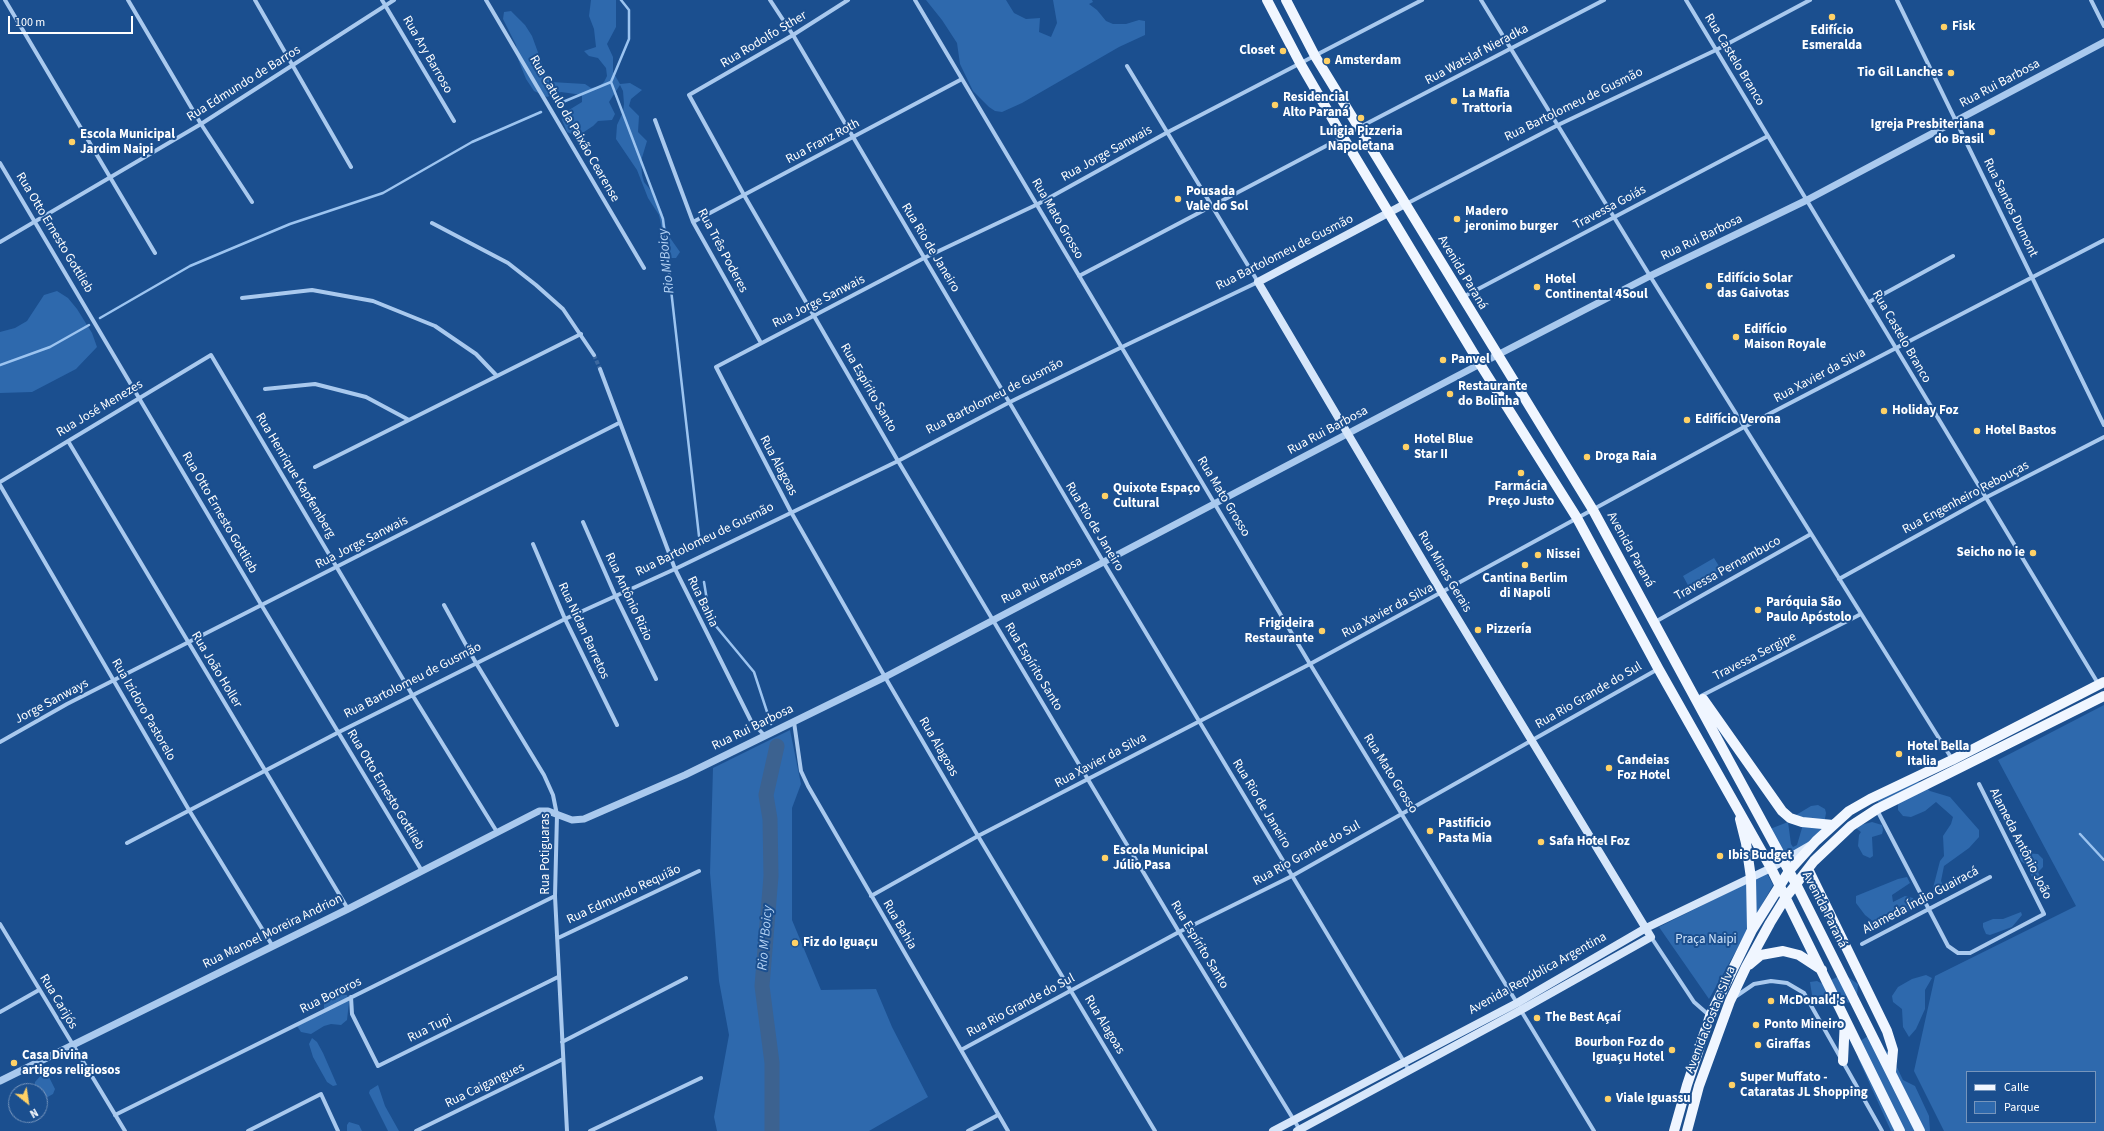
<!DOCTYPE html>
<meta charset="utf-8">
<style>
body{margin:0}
#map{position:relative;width:2104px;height:1131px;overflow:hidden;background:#1b4f8f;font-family:"Source Sans 3",sans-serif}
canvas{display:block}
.legend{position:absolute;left:1966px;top:1071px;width:130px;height:52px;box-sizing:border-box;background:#1b4f8f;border:1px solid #7695bc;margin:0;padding:5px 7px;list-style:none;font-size:12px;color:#fff}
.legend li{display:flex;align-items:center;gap:8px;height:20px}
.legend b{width:20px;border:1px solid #7695bc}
.north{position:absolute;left:8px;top:1083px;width:40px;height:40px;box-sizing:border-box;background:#1b4f8f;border:1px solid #7695bc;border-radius:50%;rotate:150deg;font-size:11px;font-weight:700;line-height:16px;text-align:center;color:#fff}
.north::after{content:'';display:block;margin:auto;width:14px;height:18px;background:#ffd166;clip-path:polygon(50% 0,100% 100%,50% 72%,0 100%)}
.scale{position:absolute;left:8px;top:16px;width:125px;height:18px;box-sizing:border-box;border:2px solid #fff;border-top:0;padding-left:5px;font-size:12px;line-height:14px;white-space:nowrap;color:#fff;-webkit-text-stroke:3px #1b4f8f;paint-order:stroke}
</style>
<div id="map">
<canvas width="2104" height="1131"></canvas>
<ul class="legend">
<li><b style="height:5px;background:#f0f6ff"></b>Calle</li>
<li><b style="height:11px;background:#2e69ad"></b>Parque</li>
</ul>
<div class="north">N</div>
<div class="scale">100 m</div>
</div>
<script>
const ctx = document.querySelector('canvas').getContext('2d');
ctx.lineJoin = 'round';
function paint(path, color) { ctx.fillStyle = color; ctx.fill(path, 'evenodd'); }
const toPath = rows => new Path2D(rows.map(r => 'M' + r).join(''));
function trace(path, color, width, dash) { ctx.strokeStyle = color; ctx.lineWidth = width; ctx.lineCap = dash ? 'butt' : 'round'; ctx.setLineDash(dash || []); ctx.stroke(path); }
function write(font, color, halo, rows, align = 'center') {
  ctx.font = font + ' "Source Sans 3",sans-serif'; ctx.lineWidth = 4; ctx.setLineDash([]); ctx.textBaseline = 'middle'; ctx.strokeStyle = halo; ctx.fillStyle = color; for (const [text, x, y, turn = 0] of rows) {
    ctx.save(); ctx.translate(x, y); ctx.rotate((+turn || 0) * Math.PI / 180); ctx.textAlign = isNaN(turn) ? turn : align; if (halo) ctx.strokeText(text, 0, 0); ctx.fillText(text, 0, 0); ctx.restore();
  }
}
const green = toPath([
 [591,0,616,0,616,27,607,44,613,57,613,72,620,84,630,83,642,90,631,99,629,106,639,116,638,132,647,141,641,161,642,175,644,182,653,193,662,212,668,235,680,252,676,258,668,258,659,215,648,198,637,170,616,139,617,125,623,112,624,104,623,91,620,85,609,102,615,114,612,120,598,121,593,126,581,134,574,135,567,132,562,120,564,113,582,102,582,95,561,92,547,97,534,91,526,79,518,59,516,45,503,19,504,12,511,11,525,25,532,36,547,77,551,82,585,84,591,88,598,87,604,82,607,76,606,68,598,58,589,56,584,51,596,47,594,29,589,16],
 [926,0,1006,0,1014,13,1026,19,1040,18,1039,32,1051,37,1057,23,1053,0,1092,0,1093,2,1089,4,1097,10,1106,21,1113,24,1126,24,1139,20,1145,21,1145,35,1119,47,1022,103,1002,112,995,111,989,107,973,91,960,64,957,43,942,20],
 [57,291,68,298,77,309,92,333,97,347,76,369,32,392,0,393,0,332,15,328,27,321,44,295],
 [1714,558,1722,571,1690,589,1683,576],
 [2104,705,2104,1131,1944,1131,1914,1071,1935,976,2076,906,1998,760],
 [1967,1072,2095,1072,2095,1122,1967,1122],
 [790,730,801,784,792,808,792,920,821,990,876,989,892,1027,928,1097,869,1131,717,1131,714,1117,729,1035,719,981,710,873,713,768],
 [1913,781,1920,782,1930,791,1950,797,1979,830,1979,837,1969,848,1944,866,1941,881,1944,889,1940,895,1933,895,1933,888,1940,861,1944,856,1943,836,1951,824,1953,817,1936,802,1925,811,1911,817,1903,816,1898,810,1898,802,1879,803,1877,801],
 [1818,805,1825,809,1826,813,1823,830,1819,836,1794,851,1783,852,1770,829,1788,822,1791,844,1793,847,1797,845,1802,828,1796,815,1811,806],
 [1872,822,1882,825,1883,830,1882,834,1872,837,1873,856,1870,858,1863,855,1858,846,1859,835,1861,832,1857,829,1857,826],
 [2025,853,2038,854,2043,859,2043,867,2038,872,2044,885,2039,891,2026,865,2021,861,2019,854],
 [1767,873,1773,885,1709,999,1659,927],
 [1907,877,1910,883,1892,895,1893,902,1905,896,1913,898,1916,904,1912,910,1899,916,1893,913,1886,914,1885,921,1879,926,1865,915,1856,903,1856,896,1898,879],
 [2021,912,2022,915,2012,927,1990,935,1986,934,1983,927,1983,923,1993,919,2003,919],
 [1926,975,1932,978,1925,990,1925,1009,1916,1029,1909,1037,1903,1027,1902,1009,1893,1002,1892,996,1898,987,1912,979],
 [1837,977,1848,977,1858,984,1857,995,1851,1003,1839,1001,1824,1006,1812,995,1810,982,1817,981,1823,984],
 [333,993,347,995,349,1002,347,1020,341,1025,331,1024,324,1026,311,1034,301,1032,297,1026,308,1017,318,1016,324,1012,324,998],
 [1868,1036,1891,1055,1903,1080,1915,1086,1929,1116,1930,1131,1891,1131,1858,1058,1857,1043],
 [312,1038,317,1042,323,1053,337,1085,333,1086,327,1082,313,1057,309,1044],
 [43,1073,49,1077,55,1089,53,1094,44,1099,40,1096,40,1091,36,1091,34,1089,35,1082],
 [378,1085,385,1106,399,1131,388,1131,369,1093,370,1090],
 [349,1122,359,1125,362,1131,347,1131,347,1125]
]);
const stream = toPath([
 [621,0,629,10,629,39,611,82,663,219,699,536],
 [558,104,611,82],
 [100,318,190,266,290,224,383,193,472,142,541,112],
 [0,365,50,347,89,325],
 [704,582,710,619,754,672,771,724],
 [2080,834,2104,860]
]);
const river = toPath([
 [772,1131,772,1063,762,986,771,876,770,819,766,795,777,746]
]);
const minorTunnel = toPath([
 [594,355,600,369]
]);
const minor = toPath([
 [5,0,155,253],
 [128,0,201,124,252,202],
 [255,0,351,167],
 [382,0,454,121],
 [486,0,644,268],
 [770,0,793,35,1104,563,1409,1070],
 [848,0,793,35,689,95,744,195,898,461,1179,932,1300,1130],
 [915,0,1310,664,1517,1003],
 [1481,0,1650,276,1952,759],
 [1686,0,2099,685],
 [1897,0,2104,425],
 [2091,0,2104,26],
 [655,120,693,222,761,343],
 [1360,127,1604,0],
 [0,163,262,606,422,871],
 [1406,204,1558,125,1716,50,1810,0],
 [693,222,962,79],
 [432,223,508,263,536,285,563,309,594,355],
 [0,242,201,124,394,0],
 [1079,276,1343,137],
 [1463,297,1768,136],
 [242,298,312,290,373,301,435,326,476,354,496,375],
 [1869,302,1953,256],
 [600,369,675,569,751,721,765,736],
 [265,389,315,384,366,397,409,420],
 [68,441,348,909],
 [315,467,581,334],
 [0,482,211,355,413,696,497,832],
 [0,485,189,810,272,945],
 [583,522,615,595,656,679],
 [533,544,565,619,617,725],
 [1839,579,1985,498,2104,437],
 [444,605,476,663,544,775,553,795,557,815,555,896,567,1131],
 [1655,622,1811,534],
 [1701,696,1861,614],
 [794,722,801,771,808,786,1008,1131],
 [0,742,67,704,619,423],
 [1877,810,1948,946,1958,953,1970,953,2044,914,1979,784],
 [127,843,339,732,565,619,675,569,898,461,1010,402,1122,347,1258,282,1127,66],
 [871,896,978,836,1310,664,1744,427,2104,240],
 [0,924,125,1131],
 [1651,937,1694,1002,1710,1016],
 [558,938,699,871],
 [1862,944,1990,877],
 [351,997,352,1014,378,1066,558,977],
 [1735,997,1754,984,1771,981,1787,983,1804,993,1882,1131],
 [1520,1009,1594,1131],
 [0,1012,39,990],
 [562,1042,686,978],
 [961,1050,1179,932,1292,876,1658,669],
 [115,1115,555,896],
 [248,1131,321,1094,338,1131],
 [416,1131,563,1059],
 [590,1131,701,1078],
 [968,1131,998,1115],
 [1155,1131,978,836,885,677,791,512,716,367,924,258,1038,204,1168,132,1422,0]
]);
const tertiary = toPath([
 [0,1081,348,909,539,811,548,811,572,820,584,819,685,775,885,677,1480,364,1650,276,1807,200,2104,42]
]);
const secondary = toPath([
 [1273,1131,1517,1003,1646,928,1771,868,1811,845],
 [1297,1131,1521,1010,1651,937,1442,593,1258,282,1405,204]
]);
const primary = toPath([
 [1267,0,1300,63,1343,137,1480,364,1577,518,1658,668,1771,868,1900,1131],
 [1286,0,1315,56,1359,128,1593,510,1796,884,1920,1131],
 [1703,699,1782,811,1790,818,1802,822,1833,825],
 [1740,819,1746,843,1751,878,1752,930],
 [1808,869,1887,1031,1893,1050,1891,1072],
 [1749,965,1761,955,1783,951,1799,955,1822,970],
 [1843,1061,1845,1019],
 [1674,1131,1687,1085,1710,1016,1752,930,1789,871,1816,841,1849,811,1870,799,1952,760,2104,682],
 [1687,1131,1699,1086,1730,1001,1746,967,1770,923,1786,897,1814,861,1851,826,1877,809,2104,696]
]);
const markers = [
 [1832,17,4,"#ffd166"],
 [1944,27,4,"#ffd166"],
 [1283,51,4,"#ffd166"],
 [1327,61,4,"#ffd166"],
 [1951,73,4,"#ffd166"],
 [1454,101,4,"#ffd166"],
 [1275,105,4,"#ffd166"],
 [1361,118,4,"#ffd166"],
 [1992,132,4,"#ffd166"],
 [72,142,4,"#ffd166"],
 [1178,199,4,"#ffd166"],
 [1457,219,4,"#ffd166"],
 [1709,286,4,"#ffd166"],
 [1537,287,4,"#ffd166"],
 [1736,337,4,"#ffd166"],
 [1443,360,4,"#ffd166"],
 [1450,394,4,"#ffd166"],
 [1884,411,4,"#ffd166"],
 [1687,420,4,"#ffd166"],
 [1977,431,4,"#ffd166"],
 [1406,447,4,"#ffd166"],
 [1587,457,4,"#ffd166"],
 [1521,473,4,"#ffd166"],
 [1105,496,4,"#ffd166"],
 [2033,553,4,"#ffd166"],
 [1538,555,4,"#ffd166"],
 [1525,565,4,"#ffd166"],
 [1758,610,4,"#ffd166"],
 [1478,630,4,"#ffd166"],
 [1322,631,4,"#ffd166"],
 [1899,754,4,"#ffd166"],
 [1609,768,4,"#ffd166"],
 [1430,831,4,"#ffd166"],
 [1541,842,4,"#ffd166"],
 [1720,856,4,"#ffd166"],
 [1105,858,4,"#ffd166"],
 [795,943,4,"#ffd166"],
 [1771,1001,4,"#ffd166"],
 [1537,1018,4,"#ffd166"],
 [1756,1025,4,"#ffd166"],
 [1758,1045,4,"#ffd166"],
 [1672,1050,4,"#ffd166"],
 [14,1063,4,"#ffd166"],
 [1732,1085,4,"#ffd166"],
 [1608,1099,4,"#ffd166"]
];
const poiNames = [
 ["Fisk",1952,27],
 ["Edifício",1832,31,"center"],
 ["Esmeralda",1832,46,"center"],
 ["Closet",1275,51,"right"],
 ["Amsterdam",1335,61],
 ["Tio Gil Lanches",1943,73,"right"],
 ["La Mafia",1462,94],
 ["Trattoria",1462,109],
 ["Residencial",1283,98],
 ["Alto Paraná",1283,113],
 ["Igreja Presbiteriana",1984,125,"right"],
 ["do Brasil",1984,140,"right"],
 ["Luigia Pizzeria",1361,132,"center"],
 ["Napoletana",1361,147,"center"],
 ["Escola Municipal",80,135],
 ["Jardim Naipi",80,150],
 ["Pousada",1186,192],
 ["Vale do Sol",1186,207],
 ["Madero",1465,212],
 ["jeronimo burger",1465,227],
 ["Edifício Solar",1717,279],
 ["das Gaivotas",1717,294],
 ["Hotel",1545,280],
 ["Continental 4Soul",1545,295],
 ["Edifício",1744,330],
 ["Maison Royale",1744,345],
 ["Panvel",1451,360],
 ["Restaurante",1458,387],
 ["do Bolinha",1458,402],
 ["Holiday Foz",1892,411],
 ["Edifício Verona",1695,420],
 ["Hotel Bastos",1985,431],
 ["Hotel Blue",1414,440],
 ["Star II",1414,455],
 ["Droga Raia",1595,457],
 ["Farmácia",1521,487,"center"],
 ["Preço Justo",1521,502,"center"],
 ["Quixote Espaço",1113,489],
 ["Cultural",1113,504],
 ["Seicho no ie",2025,553,"right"],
 ["Nissei",1546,555],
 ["Cantina Berlim",1525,579,"center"],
 ["di Napoli",1525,594,"center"],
 ["Paróquia São",1766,603],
 ["Paulo Apóstolo",1766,618],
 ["Frigideira",1314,624,"right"],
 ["Restaurante",1314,639,"right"],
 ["Pizzería",1486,630],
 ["Hotel Bella",1907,747],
 ["Italia",1907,762],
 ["Candeias",1617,761],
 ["Foz Hotel",1617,776],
 ["Pastificio",1438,824],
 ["Pasta Mia",1438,839],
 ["Safa Hotel Foz",1549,842],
 ["Escola Municipal",1113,851],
 ["Júlio Pasa",1113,866],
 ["Ibis Budget",1728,856],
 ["Fiz do Iguaçu",803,943],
 ["McDonald's",1779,1001],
 ["The Best Açaí",1545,1018],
 ["Ponto Mineiro",1764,1025],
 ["Bourbon Foz do",1664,1043,"right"],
 ["Iguaçu Hotel",1664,1058,"right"],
 ["Giraffas",1766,1045],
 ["Casa Divina",22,1056],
 ["artigos religiosos",22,1071],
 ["Super Muffato -",1740,1078],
 ["Cataratas JL Shopping",1740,1093],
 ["Viale Iguassu",1616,1099]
];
const streetNames = [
 ["Rua Rodolfo Sther",764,40,-31],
 ["Rua Ary Barroso",427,55,60],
 ["Rua Watslaf Nieradka",1477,55,-28],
 ["Rua Castelo Branco",1734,60,59],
 ["Rua Edmundo de Barros",244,84,-32],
 ["Rua Rui Barbosa",2000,84,-28],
 ["Rua Bartolomeu de Gusmão",1574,105,-26],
 ["Rua Catulo da Paixão Cearense",574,129,60],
 ["Rua Franz Roth",823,142,-28],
 ["Rua Jorge Sanwais",1107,154,-29],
 ["Travessa Goiás",1610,208,-28],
 ["Rua Santos Dumont",2010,208,64],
 ["Rua Mato Grosso",1057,219,60],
 ["Rua Otto Ernesto Gottlieb",54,233,59],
 ["Rua Rui Barbosa",1702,238,-26],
 ["Rua Rio de Janeiro",930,248,59],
 ["Rua Três Poderes",722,251,62],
 ["Rua Bartolomeu de Gusmão",1285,253,-27],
 ["Avenida Paraná",1462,273,59],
 ["Rua Jorge Sanwais",819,302,-27],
 ["Rua Castelo Branco",1901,337,60],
 ["Rua Xavier da Silva",1820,376,-28],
 ["Rua Espírito Santo",868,388,60],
 ["Rua Bartolomeu de Gusmão",995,397,-27],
 ["Rua José Menezes",100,409,-31],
 ["Rua Rui Barbosa",1328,431,-28],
 ["Rua Alagoas",778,466,62],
 ["Rua Henrique Kapfemberg",295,476,59],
 ["Rua Mato Grosso",1223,497,59],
 ["Rua Engenheiro Rebouças",1966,498,-28],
 ["Rua Otto Ernesto Gottlieb",219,513,60],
 ["Rua Rio de Janeiro",1094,527,59],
 ["Rua Bartolomeu de Gusmão",705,540,-26],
 ["Rua Jorge Sanwais",362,543,-27],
 ["Avenida Paraná",1630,550,61],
 ["Travessa Pernambuco",1728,569,-29],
 ["Rua Minas Gerais",1444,572,59],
 ["Rua Rui Barbosa",1042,581,-27],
 ["Rua Antônio Rizio",628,597,65],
 ["Rua Bahia",702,602,64],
 ["Rua Xavier da Silva",1388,611,-28],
 ["Rua Nidan Barretos",583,631,65],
 ["Travessa Sergipe",1755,657,-27],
 ["Rua Espírito Santo",1033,667,59],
 ["Rua João Holler",216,670,59],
 ["Rua Bartolomeu de Gusmão",413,681,-27],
 ["Rua Rio Grande do Sul",1589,696,-30],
 ["Jorge Sanways",52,702,-28],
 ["Rua Izidoro Pastorelo",143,710,60],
 ["Rua Rui Barbosa",753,728,-26],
 ["Rua Alagoas",938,747,60],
 ["Rua Xavier da Silva",1101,761,-28],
 ["Rua Mato Grosso",1390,774,58],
 ["Rua Otto Ernesto Gottlieb",385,790,59],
 ["Rua Rio de Janeiro",1261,804,59],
 ["Alameda Antônio João",2020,844,63],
 ["Rua Potiguaras",546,854,-90],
 ["Rua Rio Grande do Sul",1307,854,-29],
 ["Rua Edmundo Requião",624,895,-25],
 ["Alameda Índio Guairacá",1921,901,-28],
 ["Avenida Paraná",1824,910,63],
 ["Rua Bahia",899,925,60],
 ["Rua Manoel Moreira Andrion",273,932,-26],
 ["Rua Espírito Santo",1199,945,59],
 ["Avenida República Argentina",1538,974,-29],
 ["Rua Bororos",331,996,-26],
 ["Rua Carijós",58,1002,59],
 ["Rua Rio Grande do Sul",1021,1006,-28],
 ["Avenida Costa e Silva",1711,1020,-68],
 ["Rua Alagoas",1104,1025,59],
 ["Rua Tupi",430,1029,-26],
 ["Rua Caigangues",485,1086,-26]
];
const parkNames = [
 ["Praça Naipi",1706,940]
];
const waterNames = [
 ["Rio M'Boicy",667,261,-96],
 ["Rio M'Boicy",766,938,-85]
];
paint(green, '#2e69ad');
trace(stream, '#9cc4f0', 2.5);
trace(river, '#3c6290', 15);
trace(minorTunnel, '#3d69a0', 4, [4, 2]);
trace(minor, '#a9c9ee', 4);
trace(tertiary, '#a9c9ee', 7);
trace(secondary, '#d6e6fa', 8);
trace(primary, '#f0f6ff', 10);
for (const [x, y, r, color] of markers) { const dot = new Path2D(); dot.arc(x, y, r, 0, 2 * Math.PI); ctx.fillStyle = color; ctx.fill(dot); trace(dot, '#1b4f8f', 1.5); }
write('bold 13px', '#fff', '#1b4f8f', poiNames, 'left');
write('13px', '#fff', '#1b4f8f', streetNames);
write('13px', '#cfe3fa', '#1b4f8f', parkNames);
write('italic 14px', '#b5d3f5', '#1b4f8f', waterNames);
</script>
